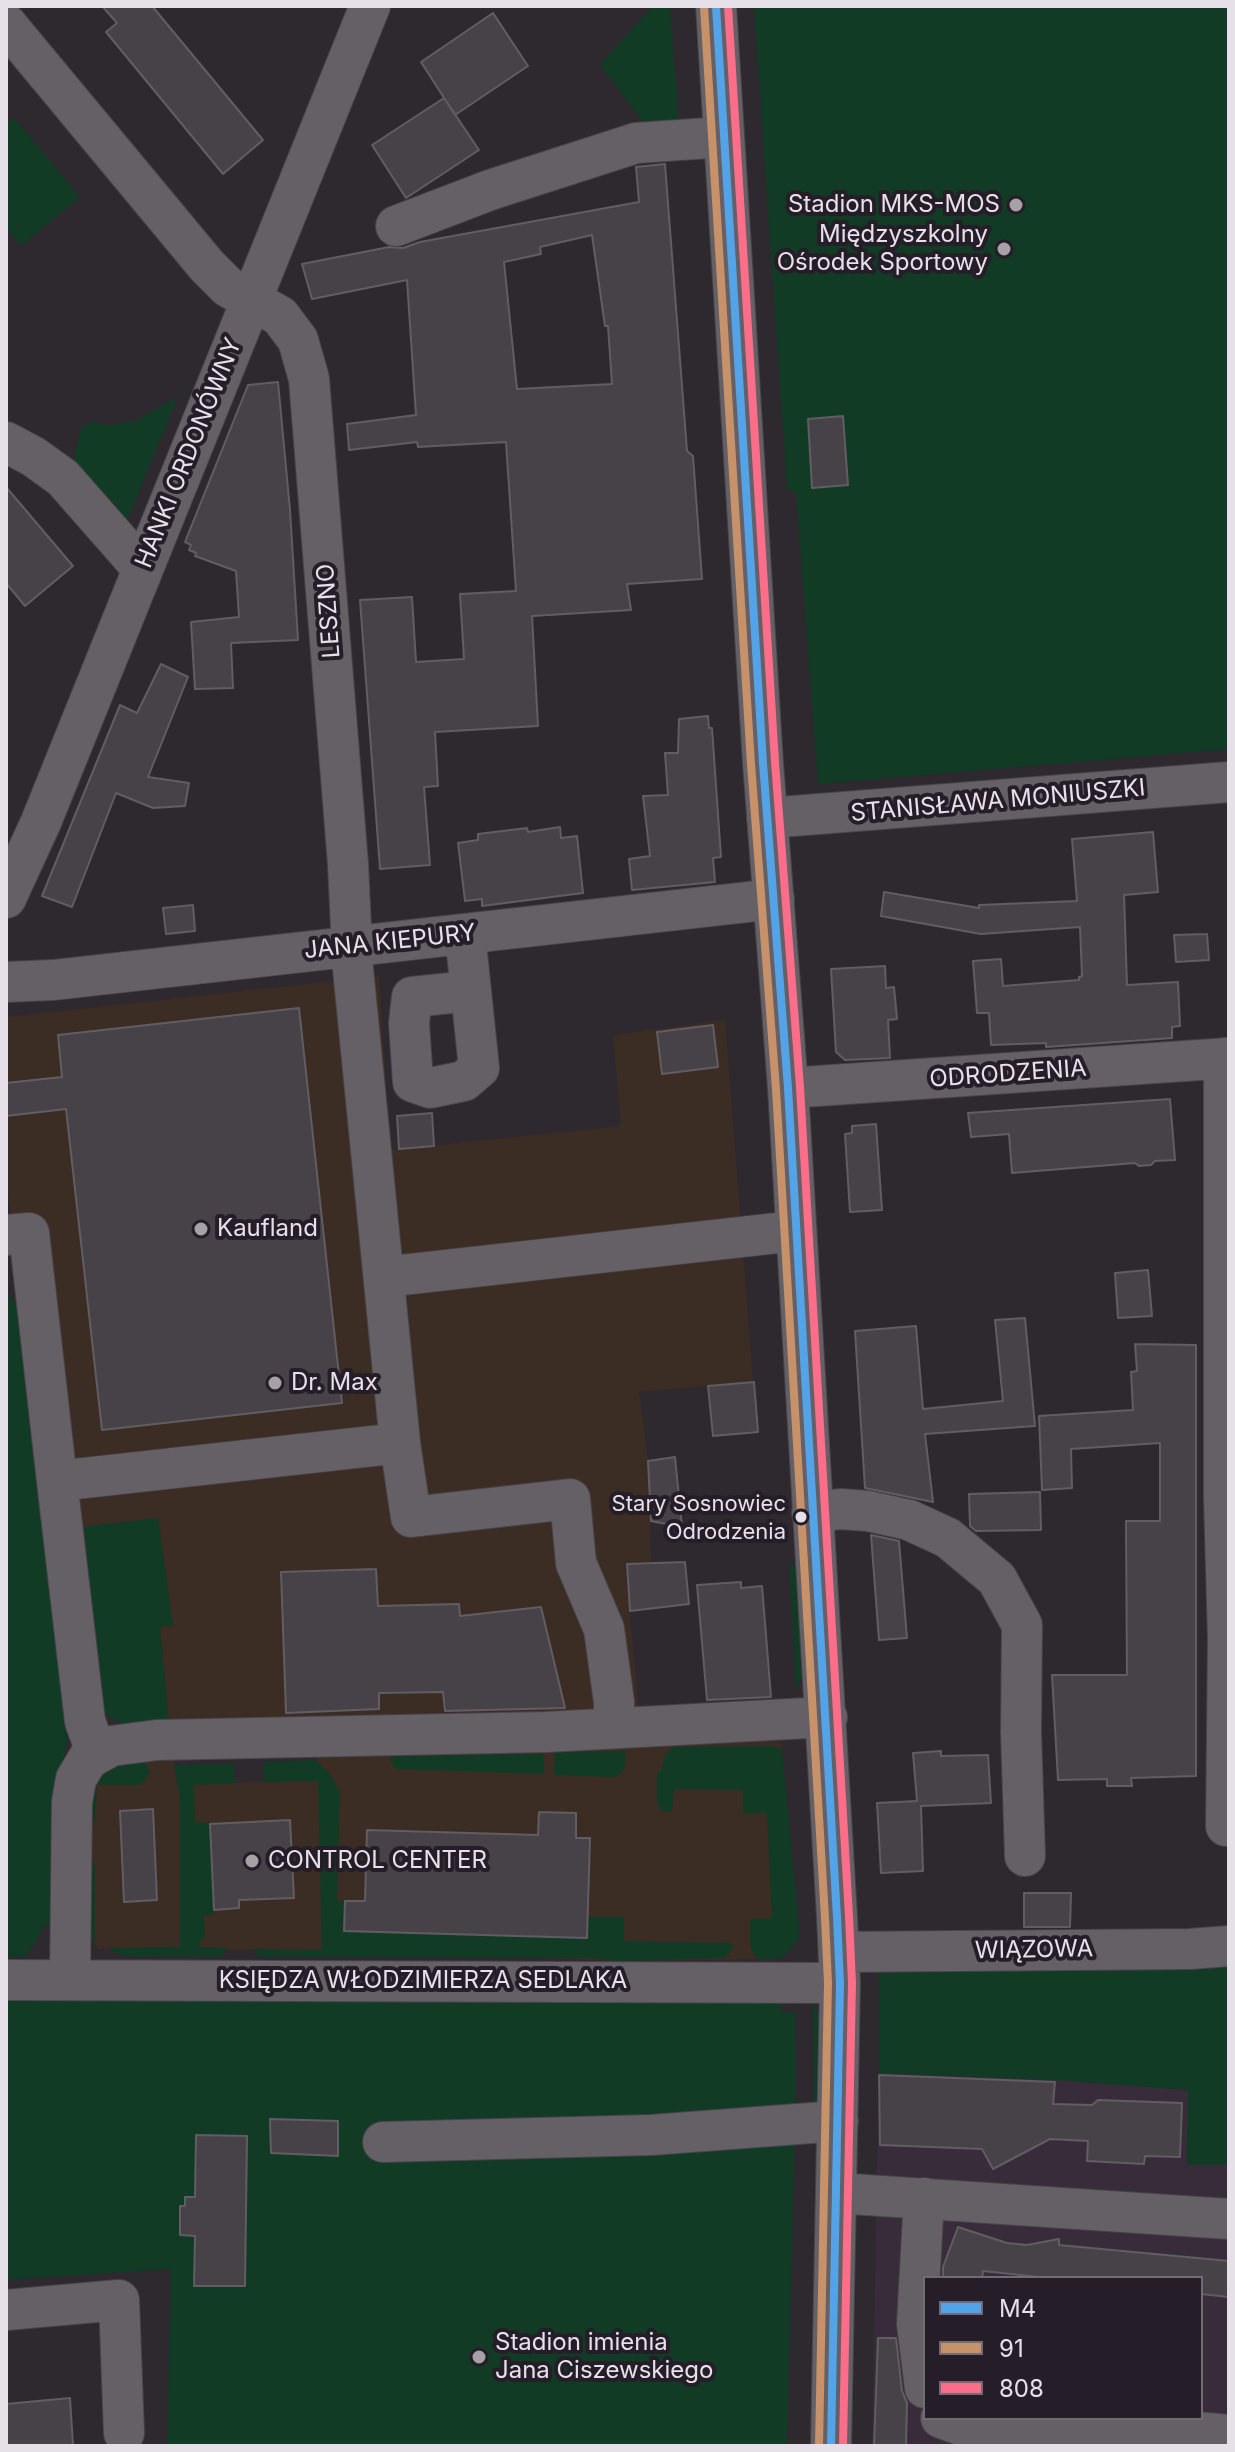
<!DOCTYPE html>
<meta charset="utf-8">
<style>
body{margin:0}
#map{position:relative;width:1235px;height:2452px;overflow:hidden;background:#2e292f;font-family:Inter,sans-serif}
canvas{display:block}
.frame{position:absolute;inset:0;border:8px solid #e6e0e8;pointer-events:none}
.legend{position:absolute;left:923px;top:2276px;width:280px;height:144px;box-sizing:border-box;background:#251d28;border:2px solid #726b75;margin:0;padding:10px 14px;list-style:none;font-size:24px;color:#e6e0e8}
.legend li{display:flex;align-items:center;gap:16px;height:40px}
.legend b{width:40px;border:2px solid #726b75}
</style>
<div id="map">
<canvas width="1235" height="2452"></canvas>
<div class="frame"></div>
<ul class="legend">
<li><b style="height:10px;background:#53a3e8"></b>M4</li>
<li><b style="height:10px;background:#c7916a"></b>91</li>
<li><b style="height:10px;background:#fb6d88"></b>808</li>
</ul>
</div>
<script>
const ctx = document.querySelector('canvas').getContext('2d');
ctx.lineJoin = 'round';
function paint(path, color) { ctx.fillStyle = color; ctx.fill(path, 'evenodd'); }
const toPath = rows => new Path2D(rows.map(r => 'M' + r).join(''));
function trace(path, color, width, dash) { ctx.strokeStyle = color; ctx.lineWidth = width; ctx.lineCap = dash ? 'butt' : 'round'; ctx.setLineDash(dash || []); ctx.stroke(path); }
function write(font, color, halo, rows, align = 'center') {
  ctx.font = font + ' Inter,sans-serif'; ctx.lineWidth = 8; ctx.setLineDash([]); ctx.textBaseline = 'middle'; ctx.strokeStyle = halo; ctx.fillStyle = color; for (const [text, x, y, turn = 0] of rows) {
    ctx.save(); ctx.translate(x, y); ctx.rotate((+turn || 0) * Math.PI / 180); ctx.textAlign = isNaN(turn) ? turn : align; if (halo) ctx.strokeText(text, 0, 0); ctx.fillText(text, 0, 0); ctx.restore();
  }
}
const commercial = toPath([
 [379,976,390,1150,621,1126,613,1035,725,1020,753,1381,639,1392,648,1460,651,1562,625,1565,639,1709,169,1724,160,1627,173,1625,158,1519,48,1530,25,1311,6,1180,6,1017],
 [768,1739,781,1743,800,1938,781,1959,621,1961,321,1950,98,1949,89,1933,86,1808,99,1779,113,1764,173,1757,177,1785,318,1780,317,1754]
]);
const built = toPath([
 [879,2073,1055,2080,1189,2090,1187,2165,1229,2165,1229,2446,872,2446],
 [925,2278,1201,2278,1201,2418,925,2418]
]);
const green = toPath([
 [653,6,670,6,679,127,646,126,600,65],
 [754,6,1229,6,1229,749,818,784,796,493,787,489],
 [14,118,80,197,21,246,6,228,6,124],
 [178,396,123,531,71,472,81,428,91,422,108,425,136,421],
 [6,1291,18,1308,67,1702,68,1735,59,1782,52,1925,45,1925,26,1957,6,1957],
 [158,1518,173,1625,160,1628,169,1724,122,1723,109,1717,104,1710,81,1527],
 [789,1563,794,1567,797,1573,804,1673,796,1690],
 [746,1746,772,1746,782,1750,800,1938,781,1959,757,1959,750,1947,750,1919,772,1918,767,1813,743,1814,743,1790,674,1789,672,1812,662,1811,657,1804,657,1771,661,1771,664,1757,672,1747],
 [626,1751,625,1769,615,1777,554,1775,555,1752],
 [543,1754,544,1774,395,1769,390,1760,392,1756,401,1756],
 [314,1760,328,1771,340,1792,337,1901,345,1901,344,1931,586,1938,588,1917,624,1917,624,1941,733,1943,733,1947,726,1958,621,1961,587,1958,258,1957,253,1949,322,1950,318,1781,264,1782,263,1762],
 [144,1761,150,1773,144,1782,138,1785,97,1785,95,1821,89,1830,88,1800,99,1779,113,1764],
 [234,1764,235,1783,194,1785,195,1822,210,1824,214,1915,204,1915,205,1939,199,1940,200,1947,226,1948,224,1954,222,1957,138,1957,119,1955,108,1948,180,1947,180,1799,174,1765],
 [88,1857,95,1865,95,1943,89,1933],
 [1229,1966,1229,2165,1187,2165,1188,2090,1055,2080,879,2073,879,1973],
 [6,1994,781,1997,781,2012,795,2012,796,2091,787,2446,167,2446,171,2269,6,2280],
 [813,2002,820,2017,819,2103,814,2108]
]);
const building = toPath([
 [102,6,152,6,263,140,223,174,106,32,117,23,102,6],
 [493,13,528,66,455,115,421,62,493,13],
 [444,98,479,150,406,198,372,145,444,98],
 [665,164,687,451,693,456,702,579,627,584,631,610,532,616,538,726,435,732,438,786,424,787,430,865,380,869,360,600,412,597,416,662,464,659,460,594,516,591,506,442,418,447,417,442,349,450,347,424,416,415,407,280,312,299,302,264,389,247,403,248,420,242,639,202,636,167,665,164],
 [592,235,605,326,608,326,612,384,517,389,504,262,541,254,540,247,592,235],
 [278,382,290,510,298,640,231,643,233,688,195,689,191,622,239,617,236,571,195,556,196,553,189,550,191,545,185,542,248,385,278,382],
 [843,416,848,485,812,488,808,419,843,416],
 [6,487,73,566,25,606,6,583,6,487],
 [161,664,188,677,148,777,189,783,185,806,153,808,116,793,72,907,42,896,120,705,137,713,161,664],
 [708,716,709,728,712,728,721,857,713,858,715,882,632,890,629,859,650,856,643,796,668,795,665,753,678,753,679,719,708,716],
 [560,827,561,838,577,836,583,893,482,906,482,899,465,901,458,843,478,840,478,834,527,828,528,832,560,827],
 [1153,832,1158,892,1124,895,1127,985,1178,982,1180,1026,1172,1027,1172,1038,1046,1047,1046,1043,991,1045,989,1013,977,1013,973,961,1001,959,1003,986,1079,980,1079,977,1082,976,1080,927,981,934,881,916,884,892,979,908,979,905,1077,901,1072,839,1153,832],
 [193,905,195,931,166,934,163,908,193,905],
 [1207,934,1209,960,1176,962,1174,935,1207,934],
 [885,966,886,988,894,987,897,1019,888,1020,890,1058,845,1060,836,1052,831,969,885,966],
 [299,1008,342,1403,102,1430,66,1109,6,1116,6,1083,62,1077,58,1035,299,1008],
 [713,1025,718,1067,662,1074,657,1032,713,1025],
 [1170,1099,1175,1160,1155,1161,1151,1165,1139,1166,1135,1163,1012,1173,1009,1134,971,1137,968,1113,1170,1099],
 [432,1113,434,1146,399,1149,397,1116,432,1113],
 [876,1124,882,1210,850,1212,845,1134,852,1133,852,1126,876,1124],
 [1148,1270,1152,1316,1118,1318,1115,1273,1148,1270],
 [1025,1318,1035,1426,925,1434,933,1502,865,1488,855,1331,916,1326,923,1409,1003,1401,995,1320,1025,1318],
 [1135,1344,1196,1345,1196,1776,1131,1778,1132,1786,1107,1786,1107,1779,1058,1780,1052,1675,1127,1675,1126,1521,1160,1521,1160,1443,1071,1449,1072,1488,1042,1490,1039,1416,1133,1410,1131,1372,1137,1371,1135,1344],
 [754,1382,758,1432,713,1436,708,1386,754,1382],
 [675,1457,682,1527,651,1521,648,1461,675,1457],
 [1040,1492,1041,1530,976,1531,970,1526,969,1494,1040,1492],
 [871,1535,899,1541,907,1638,879,1640,871,1535],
 [685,1562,689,1604,630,1611,627,1564,685,1562],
 [376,1569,378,1606,459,1604,460,1616,541,1607,565,1708,445,1711,443,1692,379,1693,379,1709,286,1713,281,1572,376,1569],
 [741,1582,741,1588,762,1586,771,1697,707,1700,697,1585,741,1582],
 [941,1751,941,1756,988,1755,991,1803,921,1806,923,1871,881,1873,877,1803,917,1801,913,1753,941,1751],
 [153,1809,157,1900,124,1902,120,1811,153,1809],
 [539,1812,576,1813,576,1838,590,1838,587,1938,344,1931,345,1901,365,1901,367,1830,538,1835,539,1812],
 [290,1820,294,1898,239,1900,239,1908,214,1910,210,1824,290,1820],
 [1024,1893,1071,1893,1070,1927,1024,1927,1024,1893],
 [879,2075,1055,2082,1053,2104,1092,2105,1098,2100,1182,2103,1180,2157,1145,2156,1144,2164,1087,2161,1088,2141,1050,2139,993,2169,982,2149,880,2145,879,2075],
 [270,2119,338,2121,338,2156,271,2153,270,2119],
 [196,2135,247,2136,245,2286,194,2286,195,2236,180,2235,180,2206,185,2206,185,2197,195,2197,196,2135],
 [958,2227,1007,2243,1027,2245,1059,2239,1059,2245,1229,2261,1229,2297,1201,2294,1201,2278,1048,2278,983,2271,982,2278,943,2278,943,2267,958,2227],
 [878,2338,896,2338,902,2391,907,2403,906,2446,874,2446,878,2338],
 [70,2398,73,2446,6,2446,6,2404,70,2398]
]);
const minor = toPath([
 [716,6,763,763,788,1088,837,1917,840,1983,831,2446],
 [6,24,207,266,228,287,280,316,298,340,309,379,348,864,353,969,400,1443,57,1481,85,1721,96,1752],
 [396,226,490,190,636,143,724,137],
 [6,442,34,457,63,478,142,568],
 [767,818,1229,782],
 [6,898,41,822,370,6],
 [465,934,479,1068,464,1081,430,1088,413,1082,409,1023,412,997,470,991],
 [6,982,53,980,774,899],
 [1224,1058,1224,1498,1228,1639,1226,1826],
 [788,1088,1229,1058],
 [6,1235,29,1233,57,1481],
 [384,1277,795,1231],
 [400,1443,411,1517,570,1499,576,1563,604,1629,614,1702,614,1728],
 [812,1513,840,1509,868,1511,909,1520,948,1538,997,1579,1022,1625,1021,1732,1025,1856],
 [839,1952,1190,1949,1229,1946],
 [6,1980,840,1983],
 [70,1980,72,1802,76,1779,88,1759,111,1746,157,1740,546,1732,827,1717],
 [383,2142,651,2135,838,2121],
 [836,2193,1229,2219],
 [924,2198,917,2324,925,2324],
 [6,2310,119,2300,124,2433],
 [917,2324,925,2388],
 [941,2418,969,2428,1162,2429,1229,2435]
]);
const bus1 = toPath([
 [716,6,763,763,788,1088,837,1917,840,1983,831,2446]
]);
const bus2 = toPath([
 [704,7,751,764,776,1089,825,1918,828,1983,819,2446]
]);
const bus3 = toPath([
 [728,6,775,762,800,1087,849,1916,852,1983,843,2446]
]);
const markers = [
 [1016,205,8,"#a6a0a7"],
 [1004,249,8,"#a6a0a7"],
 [201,1229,8,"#a6a0a7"],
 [275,1383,8,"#a6a0a7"],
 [801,1517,7,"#e6e0e8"],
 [252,1861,8,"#a6a0a7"],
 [479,2357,8,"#a6a0a7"]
];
const busNames = [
 ["Stary Sosnowiec",786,1504],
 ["Odrodzenia",786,1532]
];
const poiNames = [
 ["Stadion MKS-MOS",1000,205,"right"],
 ["Międzyszkolny",988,235,"right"],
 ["Ośrodek Sportowy",988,263,"right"],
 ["Kaufland",217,1229],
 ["Dr. Max",291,1383],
 ["CONTROL CENTER",268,1861],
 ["Stadion imienia",495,2343],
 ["Jana Ciszewskiego",495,2371]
];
const streetNames = [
 ["HANKI ORDONÓWNY",189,453,-68],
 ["LESZNO",329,611,-94],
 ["STANISŁAWA MONIUSZKI",998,801,-5],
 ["JANA KIEPURY",390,942,-6],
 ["ODRODZENIA",1008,1074,-4],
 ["WIĄZOWA",1034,1950,-1],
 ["KSIĘDZA WŁODZIMIERZA SEDLAKA",423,1981]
];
paint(commercial, '#3b2d24');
paint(built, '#382c3b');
paint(green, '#123b25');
paint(building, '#464247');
trace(building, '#615d62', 2);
trace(minor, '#484449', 42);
trace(minor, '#646065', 40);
trace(bus1, '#53a3e8', 8);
trace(bus2, '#c7916a', 8);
trace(bus3, '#fb6d88', 8);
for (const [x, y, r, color] of markers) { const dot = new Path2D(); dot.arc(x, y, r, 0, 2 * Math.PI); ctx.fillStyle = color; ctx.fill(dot); trace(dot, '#251d28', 3); }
write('22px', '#e6e0e8', '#251d28', busNames, 'right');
write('24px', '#e6e0e8', '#251d28', poiNames, 'left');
write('24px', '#e6e0e8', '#251d28', streetNames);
</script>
